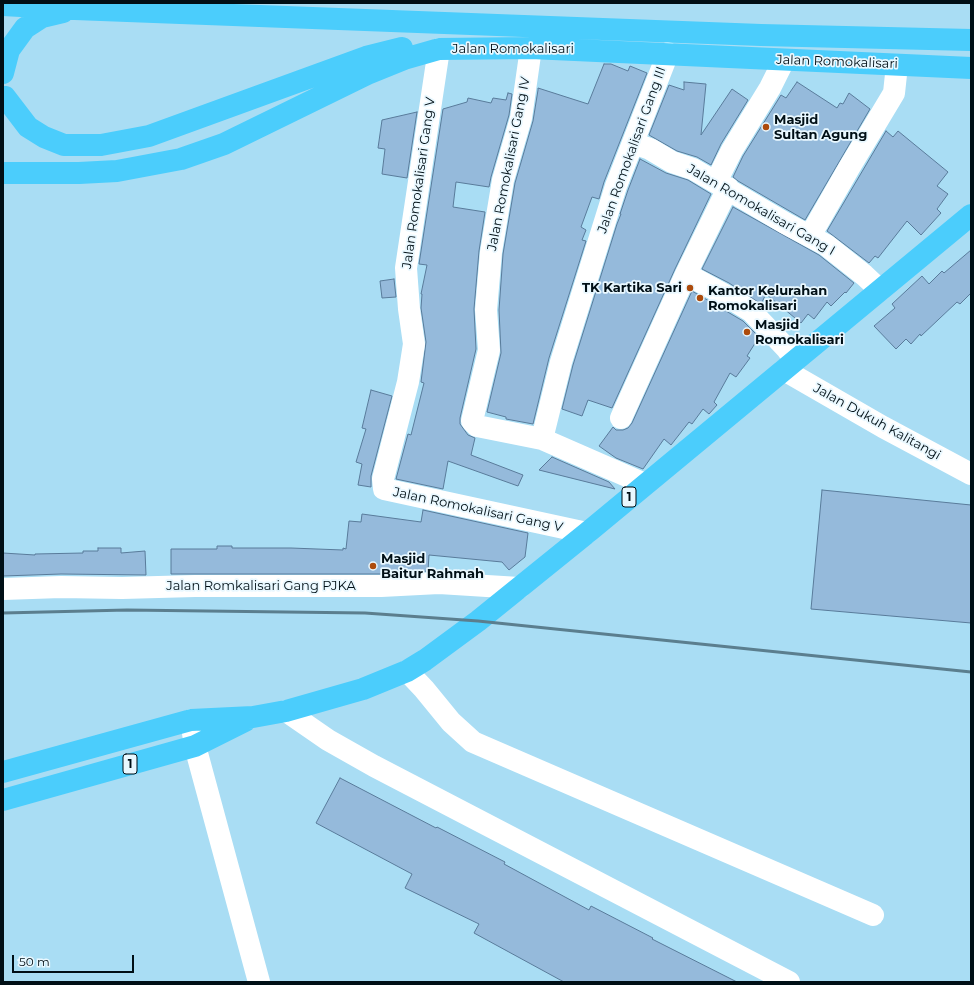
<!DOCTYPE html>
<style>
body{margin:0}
#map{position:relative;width:974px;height:985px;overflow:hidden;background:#a9ddf4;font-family:Montserrat,sans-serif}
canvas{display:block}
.frame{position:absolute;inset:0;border:4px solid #000f16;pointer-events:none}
.scale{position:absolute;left:12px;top:955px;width:122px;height:18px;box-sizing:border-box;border:2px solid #000f16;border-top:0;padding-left:5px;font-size:12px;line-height:14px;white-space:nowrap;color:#000f16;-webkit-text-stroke:3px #e9f8ff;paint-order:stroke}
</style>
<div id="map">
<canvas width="974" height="985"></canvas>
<div class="frame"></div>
<div class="scale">50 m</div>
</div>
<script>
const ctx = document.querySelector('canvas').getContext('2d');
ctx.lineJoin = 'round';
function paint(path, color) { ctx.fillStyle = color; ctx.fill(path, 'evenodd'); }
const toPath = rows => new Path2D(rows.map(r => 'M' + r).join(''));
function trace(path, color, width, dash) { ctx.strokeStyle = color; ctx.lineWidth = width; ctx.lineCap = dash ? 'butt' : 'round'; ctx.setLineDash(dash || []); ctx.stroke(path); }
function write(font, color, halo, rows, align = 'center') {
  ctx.font = font + ' Montserrat,sans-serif'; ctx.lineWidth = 3.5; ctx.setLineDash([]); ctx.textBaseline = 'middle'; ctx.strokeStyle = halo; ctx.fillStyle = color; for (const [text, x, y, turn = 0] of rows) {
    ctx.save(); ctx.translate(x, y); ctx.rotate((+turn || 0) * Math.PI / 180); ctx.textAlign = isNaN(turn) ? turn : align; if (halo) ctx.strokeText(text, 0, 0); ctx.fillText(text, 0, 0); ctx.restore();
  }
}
const building = toPath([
 [604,64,611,64,628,71,630,66,647,73,604,182,599,199,592,197,581,227,586,230,582,240,586,241,549,358,533,424,506,419,506,417,487,412,501,353,499,310,503,254,515,183,533,121,538,90,538,88,588,104,604,64],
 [684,82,706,84,701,135,732,89,748,100,721,144,711,165,697,157,677,151,649,135,669,85,684,90,684,82],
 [797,82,837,108,840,103,843,104,849,93,870,109,805,220,738,181,733,177,743,156,781,95,786,98,797,82],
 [508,93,512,94,509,115,491,177,489,187,456,182,453,207,485,212,479,251,474,309,476,349,460,418,460,424,468,435,475,438,471,455,523,475,518,486,448,461,443,489,396,479,408,434,411,435,424,383,421,382,426,342,421,308,422,294,421,294,427,265,419,264,443,109,467,102,468,98,491,103,493,98,506,100,508,93],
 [417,112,407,178,382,174,385,149,378,148,382,120,417,112],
 [886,131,893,137,898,131,948,172,937,186,948,194,937,209,941,213,921,235,907,221,878,258,875,256,869,263,827,231,886,131],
 [640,159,666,173,688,180,711,194,675,269,612,408,588,400,582,416,562,409,573,365,617,224,621,214,620,214,628,190,640,159],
 [733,207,819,255,854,283,846,293,845,292,831,306,827,302,814,319,808,314,801,323,766,294,761,304,729,283,702,269,733,207],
 [971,250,971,293,960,304,957,302,921,336,920,334,911,344,906,339,896,349,874,326,895,308,892,304,922,276,929,284,942,271,944,273,971,250],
 [394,279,396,297,382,298,380,281,394,279],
 [692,291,743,321,759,337,747,356,750,358,736,377,730,373,714,402,717,405,709,414,703,409,692,424,689,422,671,445,664,439,643,469,616,458,599,446,613,427,616,430,623,430,628,428,632,423,692,291],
 [371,390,392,396,371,476,371,487,358,485,362,464,356,462,366,429,362,428,371,390],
 [552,457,609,482,615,489,539,470,552,457],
 [822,490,971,505,971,623,811,609,822,490],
 [423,510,528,533,525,557,509,570,502,562,429,555,428,571,381,574,171,574,171,549,217,549,217,546,232,546,232,548,291,548,343,550,343,548,346,549,349,521,361,522,362,514,421,522,423,510],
 [98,548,121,548,121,553,145,551,146,575,61,574,3,576,3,553,35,555,35,554,83,553,83,551,98,551,98,548],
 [340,778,436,828,437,827,505,862,504,864,589,910,591,906,653,938,652,939,737,982,564,982,474,933,479,924,405,888,412,874,316,823,340,778]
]);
const minor = toPath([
 [531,48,521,118,503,180,491,252,486,310,489,350,472,421,477,426,542,439,645,484],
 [439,49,406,268,409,309,414,344,408,382,383,479,384,489,587,533],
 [633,143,650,149,672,162,693,169,785,223,826,245,864,275,880,290],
 [716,182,732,150,770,88,784,60],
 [810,236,849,168,894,93,897,65],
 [686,274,723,294,751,311,787,349,795,360],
 [784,370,883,427,971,474],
 [621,418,686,274,728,188],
 [542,439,561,362,616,186,668,53],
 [3,589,61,587,122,588,195,586,381,586,439,583,519,588],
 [407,671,424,689,451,722,473,742,873,915],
 [286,711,328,740,374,766,789,982],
 [191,720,195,746,259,982]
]);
const highway = toPath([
 [3,5,75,9,761,35,971,40],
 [3,73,9,50,25,28,42,17,63,12],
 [5,97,28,127,44,137,64,145,101,145,149,136,366,57,402,48],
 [3,173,79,173,117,171,181,159,224,144,367,74,404,59,439,49,531,48,971,68],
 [3,772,191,720,253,717,286,711,363,689,407,671,425,660,478,621,587,533,971,215],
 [3,800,195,746,245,721]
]);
const rail = toPath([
 [3,613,127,610,365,613,478,621,971,672]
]);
const markers = [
 [766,127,4,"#ad4b0c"],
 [690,288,4,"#ad4b0c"],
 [700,298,4,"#ad4b0c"],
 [747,332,4,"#ad4b0c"],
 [373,566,4,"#ad4b0c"]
];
const shields = [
 [629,497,14],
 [130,764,14]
];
const shieldNames = [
 ["1",629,497],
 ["1",130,764]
];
const streetNames = [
 ["Jalan Romokalisari",513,49],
 ["Jalan Romokalisari",837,62,2],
 ["Jalan Romokalisari Gang III",632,150,-70],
 ["Jalan Romokalisari Gang IV",509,164,-79],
 ["Jalan Romokalisari Gang V",419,183,-82],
 ["Jalan Romokalisari Gang I",761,210,30],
 ["Jalan Dukuh Kalitangi",877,422,29],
 ["Jalan Romokalisari Gang V",478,510,12],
 ["Jalan Romkalisari Gang PJKA",261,586]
];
const poiNames = [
 ["Masjid",774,120],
 ["Sultan Agung",774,135],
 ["TK Kartika Sari",682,288,"right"],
 ["Kantor Kelurahan",708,291],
 ["Romokalisari",708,306],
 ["Masjid",755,325],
 ["Romokalisari",755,340],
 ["Masjid",381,559],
 ["Baitur Rahmah",381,574]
];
paint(building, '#95badb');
trace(building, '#597b9a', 1);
trace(minor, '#fff', 22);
trace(highway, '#4bcdfc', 22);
trace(rail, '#5b7e8e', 3);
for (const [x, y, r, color] of markers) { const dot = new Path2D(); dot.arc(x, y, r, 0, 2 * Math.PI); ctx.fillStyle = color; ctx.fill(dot); trace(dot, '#e9f8ff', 1.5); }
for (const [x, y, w] of shields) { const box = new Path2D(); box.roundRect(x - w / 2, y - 10, w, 20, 3); ctx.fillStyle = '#e9f8ff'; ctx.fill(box); trace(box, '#000f16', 1); }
write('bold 12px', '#000f16', null, shieldNames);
write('13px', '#000f16', '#e9f8ff', streetNames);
write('bold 13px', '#000f16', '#e9f8ff', poiNames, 'left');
</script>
